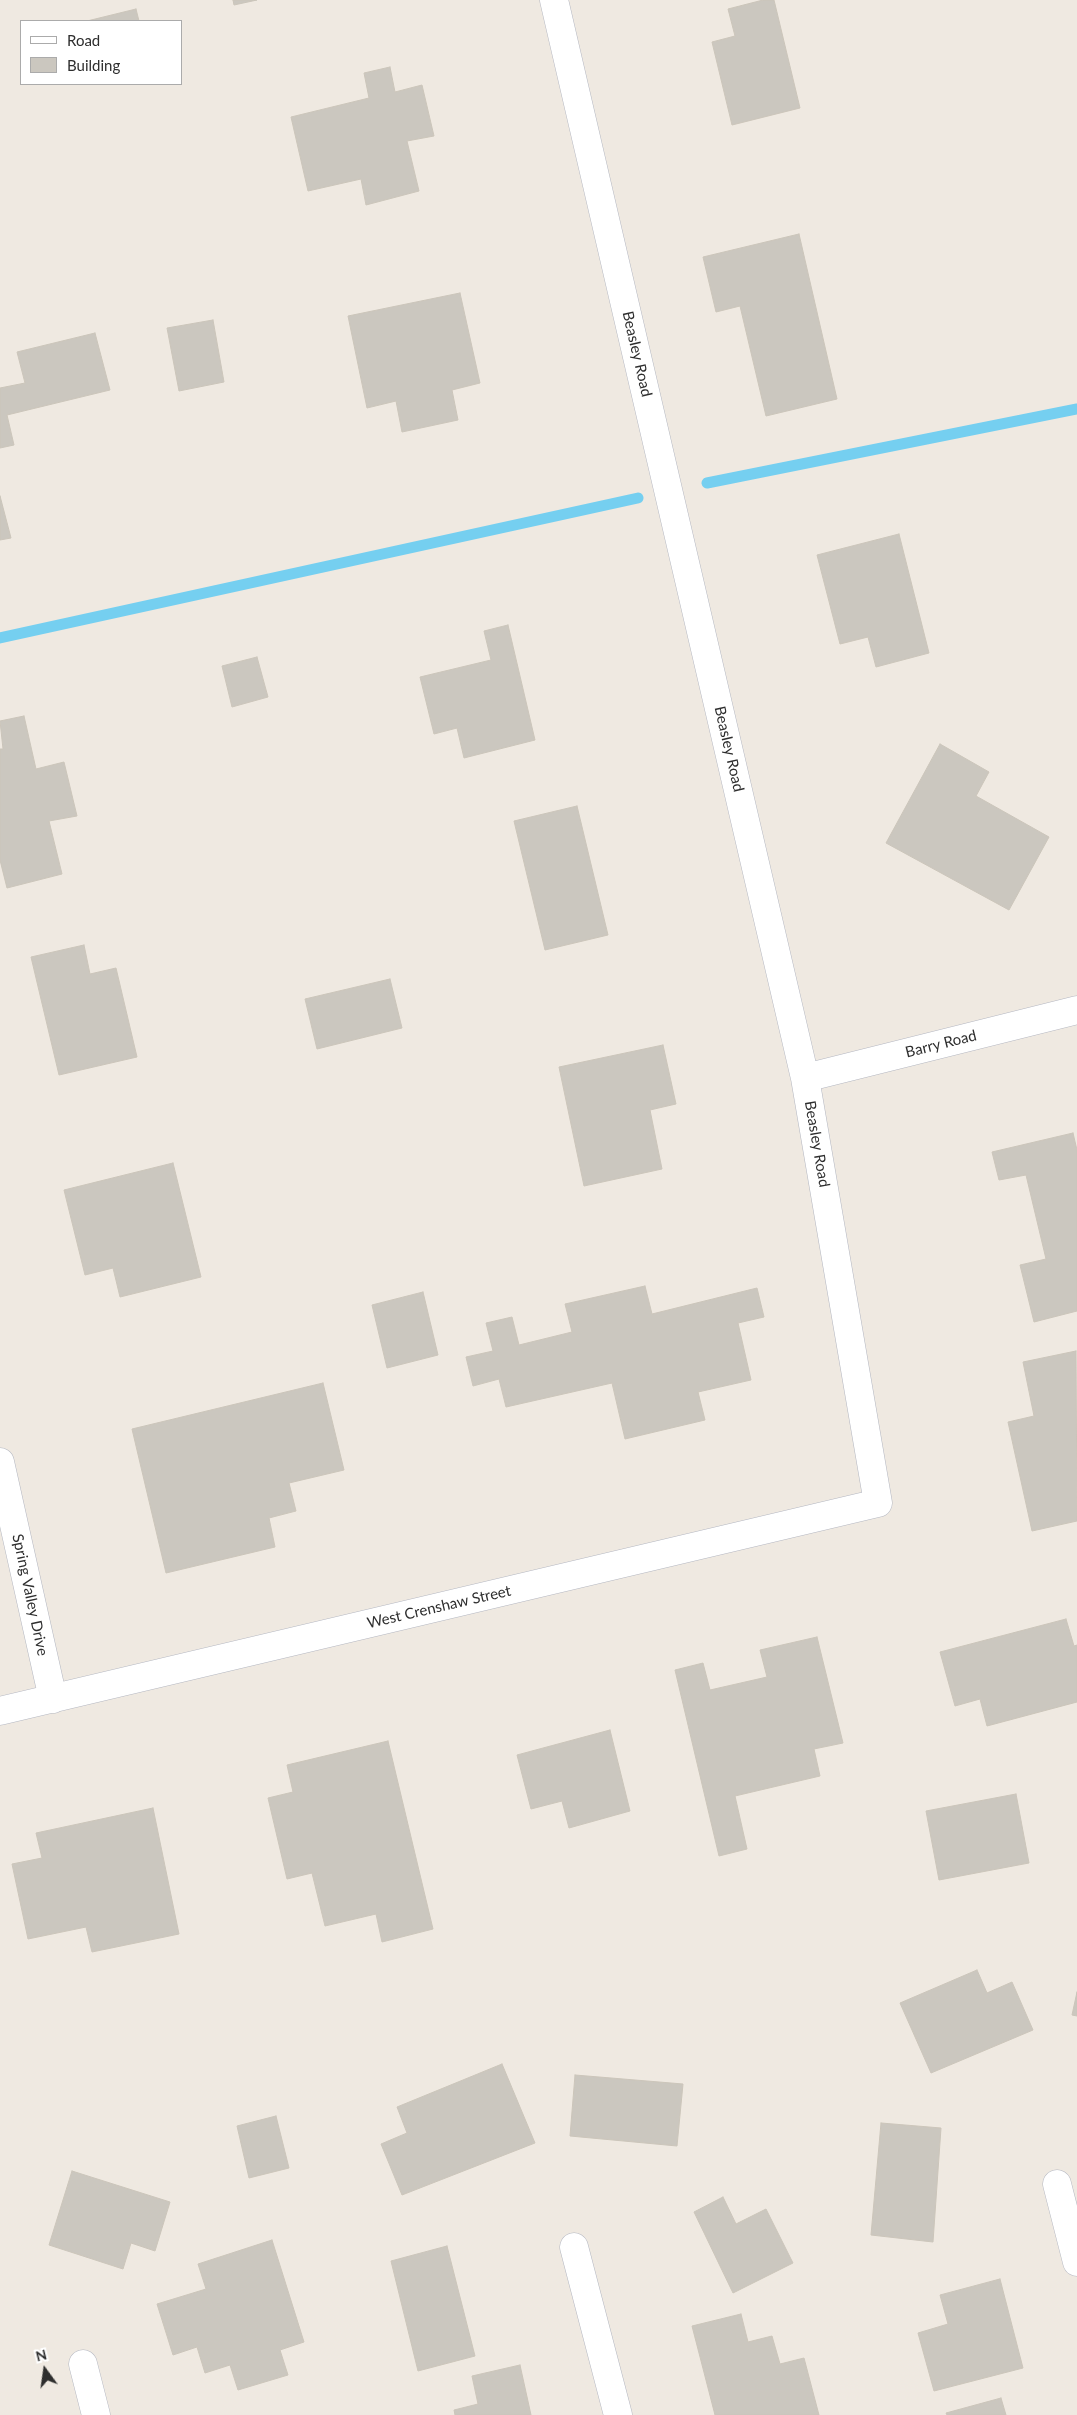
<!DOCTYPE html>
<style>
body{margin:0}
#map{position:relative;width:1077px;height:2415px;overflow:hidden;background:#efe9e1;font-family:Lato,sans-serif}
canvas{display:block}
.legend{position:absolute;left:20px;top:20px;width:162px;height:65px;box-sizing:border-box;background:#fff;border:1px solid #ababab;margin:0;padding:6px 9px;list-style:none;font-size:15px;color:#2e2e2e}
.legend li{display:flex;align-items:center;gap:10px;height:25px}
.legend b{width:25px;border:1px solid #ababab}
.north{position:absolute;left:20px;top:2345px;width:50px;height:50px;-webkit-text-stroke:4px #fff;paint-order:stroke;rotate:346deg;font-size:14px;font-weight:700;line-height:20px;text-align:center;color:#2e2e2e}
.north::after{content:'';display:block;margin:auto;width:18px;height:22px;background:#2e2e2e;clip-path:polygon(50% 0,100% 100%,50% 72%,0 100%)}
</style>
<div id="map">
<canvas width="1077" height="2415"></canvas>
<ul class="legend">
<li><b style="height:6px;background:#fff"></b>Road</li>
<li><b style="height:14px;background:#cbc7bf"></b>Building</li>
</ul>
<div class="north">N</div>
</div>
<script>
const ctx = document.querySelector('canvas').getContext('2d');
ctx.lineJoin = 'round';
const toPath = rows => new Path2D(rows.map(r => 'M' + r).join(''));
function trace(path, color, width, dash) { ctx.strokeStyle = color; ctx.lineWidth = width; ctx.lineCap = dash ? 'butt' : 'round'; ctx.setLineDash(dash || []); ctx.stroke(path); }
function paint(path, color) { ctx.fillStyle = color; ctx.fill(path, 'evenodd'); }
function write(font, color, halo, rows, align = 'center') {
  ctx.font = font + ' Lato,sans-serif'; ctx.lineWidth = 4.5; ctx.setLineDash([]); ctx.textBaseline = 'middle'; ctx.strokeStyle = halo; ctx.fillStyle = color; for (const [text, x, y, turn = 0] of rows) {
    ctx.save(); ctx.translate(x, y); ctx.rotate((+turn || 0) * Math.PI / 180); ctx.textAlign = isNaN(turn) ? turn : align; if (halo) ctx.strokeText(text, 0, 0); ctx.fillText(text, 0, 0); ctx.restore();
  }
}
const stream = toPath([
 [707,483,1077,409],
 [0,638,638,498]
]);
const building = toPath([
 [233,0,257,0,234,5,233,0],
 [763,0,774,0,800,108,732,125,712,42,735,36,728,9,763,0],
 [136,9,139,21,87,21,136,9],
 [390,67,395,92,422,85,434,136,407,141,419,191,366,205,361,179,308,191,291,117,369,98,364,73,390,67],
 [799,234,837,399,766,416,740,306,716,312,703,257,799,234],
 [460,293,480,383,452,390,458,420,402,432,396,401,367,408,348,316,460,293],
 [213,320,224,382,179,391,167,328,213,320],
 [95,333,110,390,7,415,14,445,0,448,0,388,25,383,17,352,95,333],
 [0,496,11,538,0,540,0,496],
 [899,534,929,653,876,667,868,637,840,644,817,555,899,534],
 [508,625,535,740,464,758,457,728,434,734,420,677,491,660,484,631,508,625],
 [257,657,268,697,232,707,222,666,257,657],
 [24,716,36,769,64,762,77,816,49,821,62,874,7,888,0,860,0,749,3,749,0,721,24,716],
 [940,744,989,772,976,796,1049,837,1009,910,886,843,940,744],
 [577,806,608,935,545,950,514,821,577,806],
 [84,945,90,974,116,968,137,1057,59,1075,31,957,84,945],
 [390,979,402,1028,317,1049,305,999,390,979],
 [663,1045,676,1104,650,1110,662,1169,584,1186,559,1067,663,1045],
 [1073,1133,1077,1150,1077,1311,1034,1322,1020,1265,1046,1259,1026,1175,999,1180,992,1152,1073,1133],
 [173,1163,201,1277,120,1297,113,1268,85,1275,64,1190,173,1163],
 [645,1286,652,1314,757,1288,764,1317,738,1323,751,1380,698,1392,705,1420,625,1439,612,1383,506,1407,499,1379,473,1386,466,1357,493,1351,486,1323,512,1317,519,1345,572,1332,565,1304,645,1286],
 [423,1292,438,1355,387,1368,372,1305,423,1292],
 [1076,1351,1077,1521,1032,1531,1008,1422,1034,1416,1023,1362,1076,1351],
 [323,1383,344,1470,289,1483,296,1511,269,1518,275,1547,166,1573,132,1429,323,1383],
 [1066,1619,1074,1646,1077,1645,1077,1702,987,1726,980,1699,955,1706,940,1652,1066,1619],
 [817,1637,843,1743,814,1749,820,1776,735,1796,747,1849,719,1856,675,1670,703,1663,710,1690,767,1677,760,1650,817,1637],
 [610,1730,630,1811,569,1828,562,1801,531,1809,517,1755,610,1730],
 [388,1741,433,1929,382,1942,376,1914,325,1926,312,1873,287,1879,268,1798,293,1792,287,1765,388,1741],
 [1016,1794,1029,1863,939,1880,926,1811,1016,1794],
 [153,1808,179,1934,92,1952,86,1927,28,1939,12,1864,42,1858,36,1833,153,1808],
 [977,1970,987,1993,1012,1982,1033,2030,931,2073,900,2003,977,1970],
 [1077,1992,1077,2016,1072,2015,1077,1992],
 [502,2064,535,2143,402,2195,381,2144,407,2133,397,2107,502,2064],
 [575,2075,683,2084,677,2146,570,2136,575,2075],
 [276,2116,289,2168,249,2178,237,2126,276,2116],
 [881,2123,941,2128,933,2242,871,2235,881,2123],
 [72,2171,170,2202,155,2251,131,2243,123,2269,49,2245,72,2171],
 [723,2197,736,2224,766,2209,793,2263,733,2293,694,2212,723,2197],
 [272,2240,304,2342,280,2350,288,2375,238,2390,230,2365,205,2373,197,2347,173,2355,157,2304,206,2289,198,2264,272,2240],
 [447,2246,475,2356,418,2371,391,2261,447,2246],
 [1000,2279,1023,2368,934,2391,918,2333,948,2324,940,2295,1000,2279],
 [741,2314,748,2342,772,2336,780,2364,804,2358,819,2415,715,2415,692,2326,741,2314],
 [520,2365,531,2415,455,2415,454,2410,478,2404,472,2376,520,2365],
 [1001,2398,1006,2415,947,2415,946,2413,1001,2398]
]);
const minor = toPath([
 [805,1078,1077,1010],
 [0,1462,53,1699],
 [0,1711,878,1503,805,1078,554,0],
 [1057,2184,1077,2262],
 [574,2247,618,2415],
 [83,2364,96,2415]
]);
const streetNames = [
 ["Beasley Road",637,354,77],
 ["Beasley Road",729,749,77],
 ["Barry Road",941,1044,-14],
 ["Beasley Road",817,1144,80],
 ["Spring Valley Drive",30,1595,78],
 ["West Crenshaw Street",439,1607,-13]
];
trace(stream, '#75cff0', 11);
paint(building, '#cbc7bf');
trace(building, '#cbc5ba', 1);
trace(minor, '#b4b7c1', 29);
trace(minor, '#fff', 28);
write('15px', '#2e2e2e', '#fff', streetNames);
</script>
